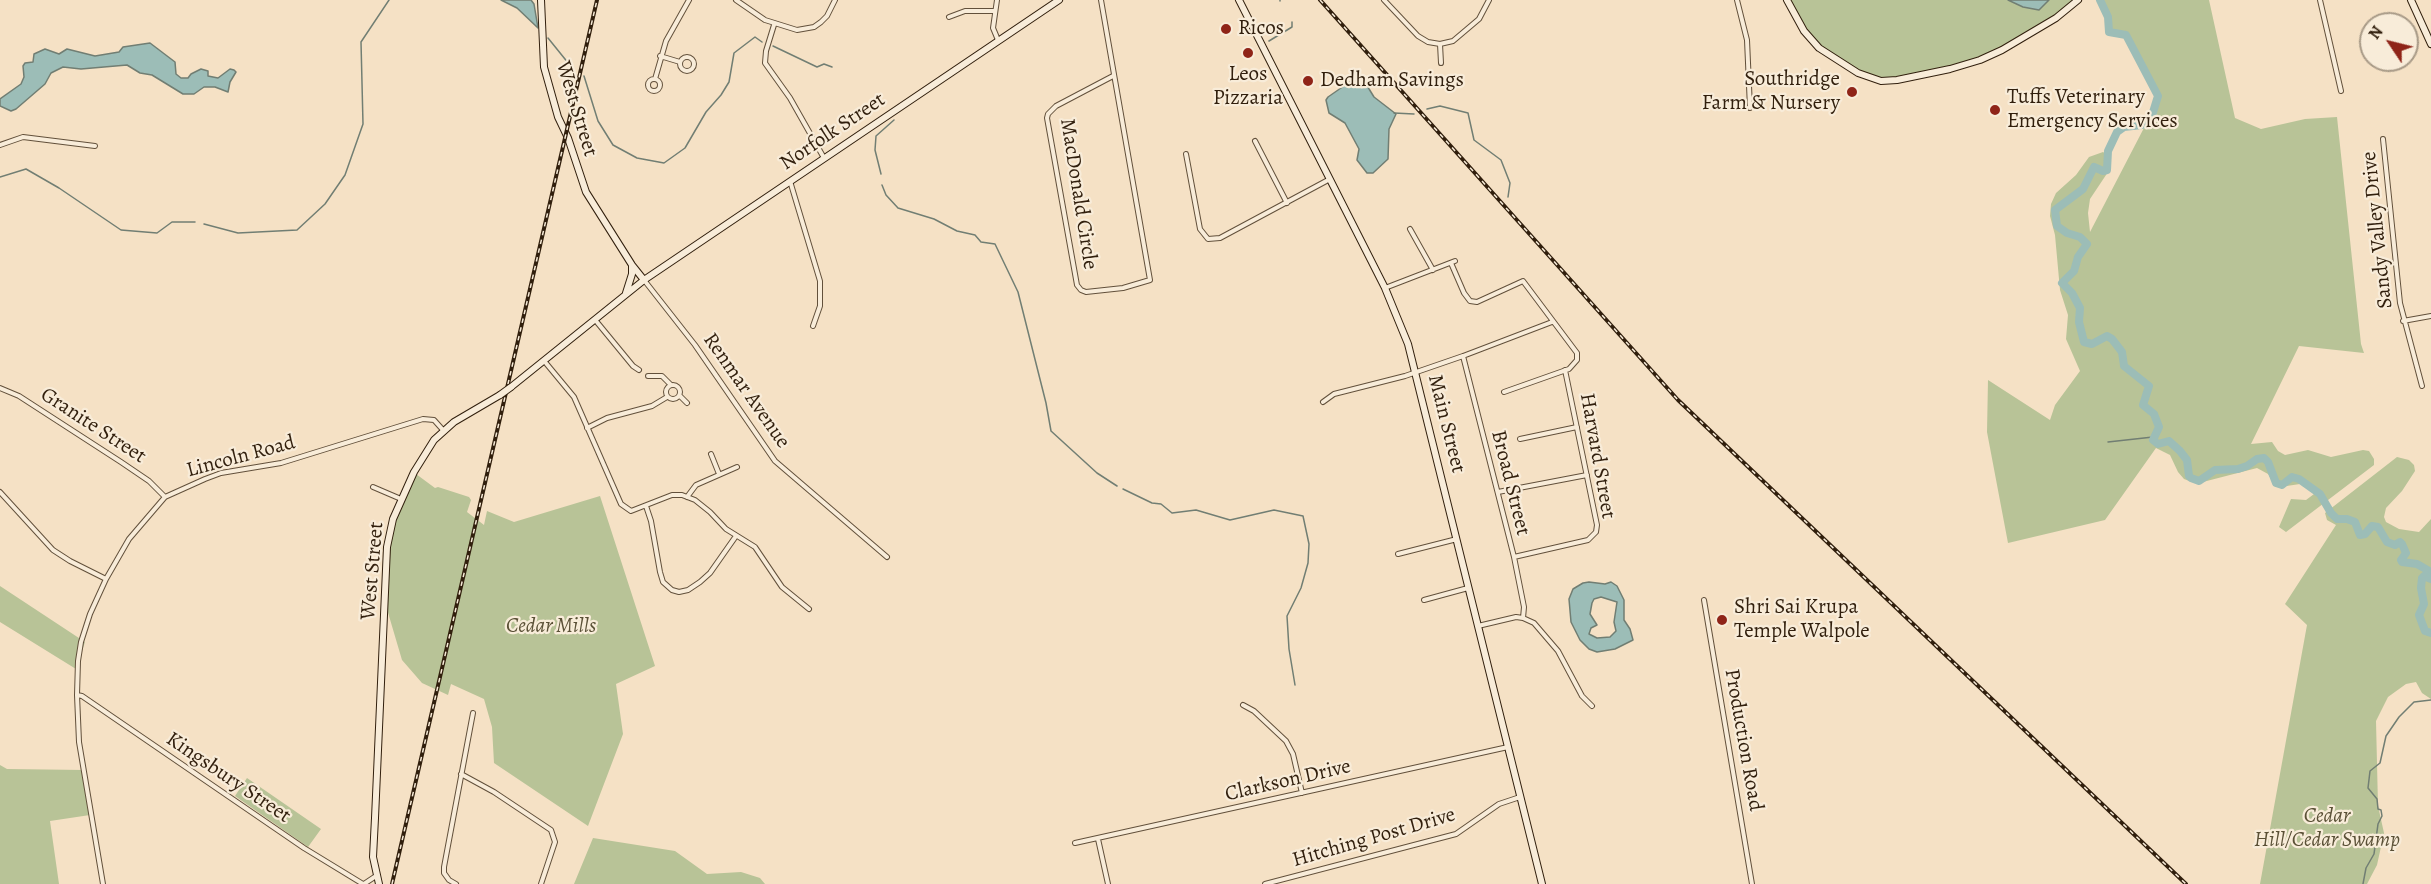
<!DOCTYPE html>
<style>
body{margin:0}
#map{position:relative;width:2431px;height:884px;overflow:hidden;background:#f5e1c5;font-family:Alegreya,serif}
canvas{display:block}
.north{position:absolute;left:2359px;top:12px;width:60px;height:60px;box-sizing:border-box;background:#f8ecd9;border:2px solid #a89a87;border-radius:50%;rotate:305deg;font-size:16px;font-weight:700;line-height:24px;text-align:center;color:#311f0d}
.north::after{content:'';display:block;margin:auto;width:21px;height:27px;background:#8f2418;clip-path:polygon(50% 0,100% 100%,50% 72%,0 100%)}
</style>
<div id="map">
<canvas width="2431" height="884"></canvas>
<div class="north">N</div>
</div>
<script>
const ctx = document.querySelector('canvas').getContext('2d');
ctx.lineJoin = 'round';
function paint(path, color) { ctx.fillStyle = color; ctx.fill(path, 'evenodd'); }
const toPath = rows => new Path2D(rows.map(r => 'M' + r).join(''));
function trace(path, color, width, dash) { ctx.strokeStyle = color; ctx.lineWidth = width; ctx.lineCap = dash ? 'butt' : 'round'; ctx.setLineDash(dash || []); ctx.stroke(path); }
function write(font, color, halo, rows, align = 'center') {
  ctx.font = font + ' Alegreya,serif'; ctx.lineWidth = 4.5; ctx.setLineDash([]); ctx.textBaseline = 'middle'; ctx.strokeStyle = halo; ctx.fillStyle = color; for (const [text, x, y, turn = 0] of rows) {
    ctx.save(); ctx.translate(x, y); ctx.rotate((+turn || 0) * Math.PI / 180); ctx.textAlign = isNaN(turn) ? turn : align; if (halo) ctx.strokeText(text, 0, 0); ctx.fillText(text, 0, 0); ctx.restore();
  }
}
const green = toPath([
 [1787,0,2078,0,2069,9,1980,60,1897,80,1874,79,1819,48],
 [2100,0,2209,0,2235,118,2261,129,2305,119,2337,117,2361,344,2364,353,2299,346,2251,444,2272,442,2278,451,2285,455,2308,450,2331,457,2363,450,2369,451,2374,459,2374,465,2286,532,2279,527,2291,499,2306,500,2314,494,2306,487,2300,484,2280,487,2274,484,2268,474,2257,468,2199,483,2192,482,2184,479,2178,472,2170,455,2156,448,2105,520,2008,543,1987,432,1988,380,2050,420,2055,405,2080,371,2066,339,2068,315,2060,290,2055,235,2050,216,2051,204,2056,193,2076,175,2089,157,2103,152,2109,156,2108,172,2090,199,2088,213,2090,232,2146,124,2152,118,2158,103,2158,97,2155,88,2126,36,2109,32,2108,17],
 [2397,457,2409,460,2414,465,2415,471,2402,491,2386,508,2384,517,2386,522,2399,529,2419,532,2431,519,2431,699,2422,693,2416,682,2406,684,2388,697,2376,721,2378,806,2384,833,2377,865,2367,884,2260,884,2307,625,2285,604,2336,525,2327,520,2325,513],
 [416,474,435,488,438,487,469,497,471,500,467,512,484,525,487,511,514,522,600,496,655,666,616,684,623,734,588,826,494,763,492,727,484,699,451,684,448,695,422,683,402,660,384,599,387,545,396,517],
 [0,586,85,642,76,669,0,622],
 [0,765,7,769,84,770,90,815,50,821,59,884,0,884],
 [247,778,321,829,308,847,235,796],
 [593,838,675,851,707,874,741,872,760,878,765,884,574,884]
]);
const water = toPath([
 [501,0,531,0,534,4,538,28,517,8,501,0],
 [2008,0,2049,0,2039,10,2023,7,2008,0],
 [150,43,175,62,176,74,181,78,188,78,191,74,201,69,208,71,208,76,218,78,230,69,234,70,236,72,230,82,228,92,215,87,204,87,194,94,183,94,152,75,140,73,127,65,81,69,63,67,51,73,45,84,16,109,11,111,0,106,0,99,21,84,24,77,23,66,25,63,33,62,34,54,45,49,59,54,67,49,95,56,119,52,123,47,150,43],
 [1351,81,1359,81,1366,84,1374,97,1396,114,1389,129,1388,159,1373,173,1367,173,1357,160,1359,149,1345,123,1329,113,1326,100,1328,97,1351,81],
 [1589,582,1605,584,1611,582,1617,586,1624,600,1624,620,1630,629,1633,640,1615,649,1597,652,1589,649,1580,640,1571,622,1569,599,1573,589,1583,583,1589,582],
 [1601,597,1617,602,1614,622,1616,631,1610,637,1597,638,1589,634,1591,628,1597,625,1590,614,1592,603,1594,599,1601,597]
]);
const stream = toPath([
 [1280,0,1280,1],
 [548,38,569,64],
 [1269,41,1292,27,1292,22],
 [773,46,817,67,824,64,832,67],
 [584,76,598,121,613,145,637,158,664,163,685,148,706,112,721,95,729,82,734,53,755,37,762,42],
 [1427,109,1440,106,1468,113,1474,140,1501,160,1510,183,1508,197],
 [1394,113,1414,114],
 [881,174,875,150,876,136,894,120],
 [0,177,26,169,59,188,121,230,157,233,172,222,195,222],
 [882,185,886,195,898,208,934,219,957,231,975,235,981,242,995,244,1018,292,1046,403,1051,431,1097,473,1117,486],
 [204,224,238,233,297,230,325,204,345,175,363,124,361,42,389,0],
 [2108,442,2153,437],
 [1123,489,1152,503,1161,504,1172,513,1196,510,1230,520,1274,510,1303,516,1309,544,1308,563,1301,588,1287,616,1289,649,1295,685],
 [2363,884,2366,868,2374,854,2378,824,2382,816,2381,810,2378,809,2377,799,2368,788,2370,771,2380,763,2386,736,2399,717,2414,702,2431,700]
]);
const river = toPath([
 [2100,0,2108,17,2109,32,2126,35,2158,96,2150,122,2142,125,2124,127,2117,132,2108,151,2107,170,2103,171,2094,167,2083,189,2055,210,2057,226,2067,233,2080,237,2087,244,2078,257,2074,271,2062,283,2072,293,2080,308,2079,322,2084,342,2092,344,2107,336,2112,339,2122,352,2124,366,2149,386,2143,405,2154,414,2159,427,2153,440,2158,444,2169,441,2180,451,2187,460,2189,476,2191,478,2199,481,2215,470,2238,469,2247,466,2257,459,2264,458,2268,462,2276,483,2282,485,2292,477,2299,479,2320,494,2331,513,2337,519,2347,519,2355,522,2360,535,2365,534,2372,526,2378,527,2387,542,2395,545,2400,542,2402,544,2406,553,2401,560,2402,562,2417,564,2431,572],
 [2431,579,2424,576,2422,578,2421,588,2424,604,2419,615,2425,631,2431,633]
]);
const street = toPath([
 [736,0,765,20,797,30,814,27,821,22,827,16,835,0],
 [997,0,993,28,998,40],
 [1101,0,1150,280,1123,288,1086,292,1081,290,1077,285,1047,118,1048,114,1056,106,1113,76],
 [1384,0,1418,36,1428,42,1440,44,1453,41,1479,19,1489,0],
 [1737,0,1747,40,1750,108],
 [2320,0,2341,91],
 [949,17,965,11,995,11],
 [774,25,766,51,765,63,790,98,824,158],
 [1440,44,1441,63],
 [660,56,680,62],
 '680 64a7 7 0 1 1 14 0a7 7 0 1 1-14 0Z',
 '648 85a6 6 0 1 1 12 0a6 6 0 1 1-12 0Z',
 [655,79,666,41,689,0],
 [2383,139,2400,303,2422,386],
 [1255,141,1287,203],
 [0,145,23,137,95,146],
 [1186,154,1200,229,1208,239,1220,238,1330,179],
 [790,181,820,281,820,306,813,326],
 [1410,229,1433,270],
 [1451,263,1464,293,1470,301,1477,302,1523,281,1577,353,1577,360,1569,369,1504,392],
 [644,280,695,345,775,461,887,557],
 [1385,288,1455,261],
 [596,321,633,366,639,370],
 [2403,321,2431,316],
 [1463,356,1514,557,1524,607,1523,618],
 [545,362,574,397,621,504,631,511,672,495,682,495,695,500,710,512,726,529,755,547,782,587,809,609],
 [648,376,662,376,671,385],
 '666 392a7 7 0 1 1 14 0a7 7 0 1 1-14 0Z',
 [0,388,19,396,121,462,149,481,165,497],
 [680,396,687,403],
 [1323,402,1334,394,1405,376,1463,356,1552,322],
 [587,428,607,418,652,406,667,397],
 [1520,439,1577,427],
 [711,454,719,474],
 [373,487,401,499],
 [0,492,53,550,70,561,106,579],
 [1498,492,1587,475],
 [687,497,696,485,737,467],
 [646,506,651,521,660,572,663,582,672,590,679,592,688,590,700,582,710,573,736,536],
 [1398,554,1457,539],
 [1514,557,1588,540,1596,532,1597,525,1565,370],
 [1424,600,1468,588],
 [1704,600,1752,884],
 [1478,626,1516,617,1523,618,1534,623,1558,651,1582,696,1592,706],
 [77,695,82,696,304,848,363,884],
 [1243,705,1254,711,1286,741,1293,754,1302,793],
 [461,774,494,792,551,830,555,842,541,884],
 [1098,839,1108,884],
 [1075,843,1508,747],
 [103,884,79,742,77,695,78,661,81,642,90,614,106,579,129,539,165,497,205,479,221,473,281,463,423,419,434,420,443,430],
 [364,884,376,876],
 [456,884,449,880,444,873,444,867,473,713],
 [1265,884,1456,834,1499,804,1520,797]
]);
const secondary = toPath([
 [541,0,544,67,558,117,568,138,586,192,632,265,644,280],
 [1239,0,1385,288,1408,344,1542,884],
 [1787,0,1804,31,1819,48,1858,73,1881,81,1897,80,1950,69,1980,60,2002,50,2056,18,2078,0],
 [2411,0,2431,44],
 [626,293,632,274,632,266],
 [511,387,644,280,1059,0],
 [379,884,373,857,375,818,387,547,393,519,414,472,434,440,454,422,500,395]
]);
const rail = toPath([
 [1320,0,1678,400,2186,884],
 [392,884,597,0]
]);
const secondaryBridge = toPath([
 [500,395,511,387]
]);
const markers = [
 [1226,29,6,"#8f2418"],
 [1248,53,6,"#8f2418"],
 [1308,81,6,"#8f2418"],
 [1852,92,6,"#8f2418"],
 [1995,110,6,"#8f2418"],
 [1722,620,6,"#8f2418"]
];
const poiNames = [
 ["Ricos",1238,29],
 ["Leos",1248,75,"center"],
 ["Pizzaria",1248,99,"center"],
 ["Southridge",1840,80,"right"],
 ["Farm & Nursery",1840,104,"right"],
 ["Dedham Savings",1320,81],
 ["Tuffs Veterinary",2007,98],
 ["Emergency Services",2007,122],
 ["Shri Sai Krupa",1734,608],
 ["Temple Walpole",1734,632]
];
const streetNames = [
 ["West Street",576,109,73],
 ["Norfolk Street",833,132,-34],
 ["MacDonald Circle",1078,194,81],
 ["Sandy Valley Drive",2378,230,-96],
 ["Renmar Avenue",746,391,55],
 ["Main Street",1446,424,76],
 ["Granite Street",93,426,33],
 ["Harvard Street",1597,456,80],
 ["Lincoln Road",241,457,-15],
 ["Broad Street",1510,483,76],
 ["West Street",373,571,-85],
 ["Production Road",1743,740,80],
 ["Kingsbury Street",228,778,34],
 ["Clarkson Drive",1288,781,-13],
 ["Hitching Post Drive",1374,838,-16]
];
const parkNames = [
 ["Cedar Mills",551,627],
 ["Cedar",2327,817],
 ["Hill/Cedar Swamp",2327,841]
];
paint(green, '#b8c397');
paint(water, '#9cbdb7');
trace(water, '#717e73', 1.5);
trace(stream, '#717e73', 1.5);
trace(river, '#9cbdb7', 8);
trace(street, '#62503b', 6);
trace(secondary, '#311f0d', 8);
trace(street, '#f8ecd9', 4);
trace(secondary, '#f8ecd9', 6);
trace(rail, '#311f0d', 4);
trace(rail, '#f8ecd9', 1.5, [4.5]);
trace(secondaryBridge, '#311f0d', 8, []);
trace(secondaryBridge, '#f8ecd9', 6);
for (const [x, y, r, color] of markers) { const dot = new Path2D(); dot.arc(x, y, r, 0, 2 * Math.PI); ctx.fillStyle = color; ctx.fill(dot); trace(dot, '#f8ecd9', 2); }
write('21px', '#311f0d', '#f8ecd9', poiNames, 'left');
write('21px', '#311f0d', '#f8ecd9', streetNames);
write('italic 21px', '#5a5036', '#f8ecd9', parkNames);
</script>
